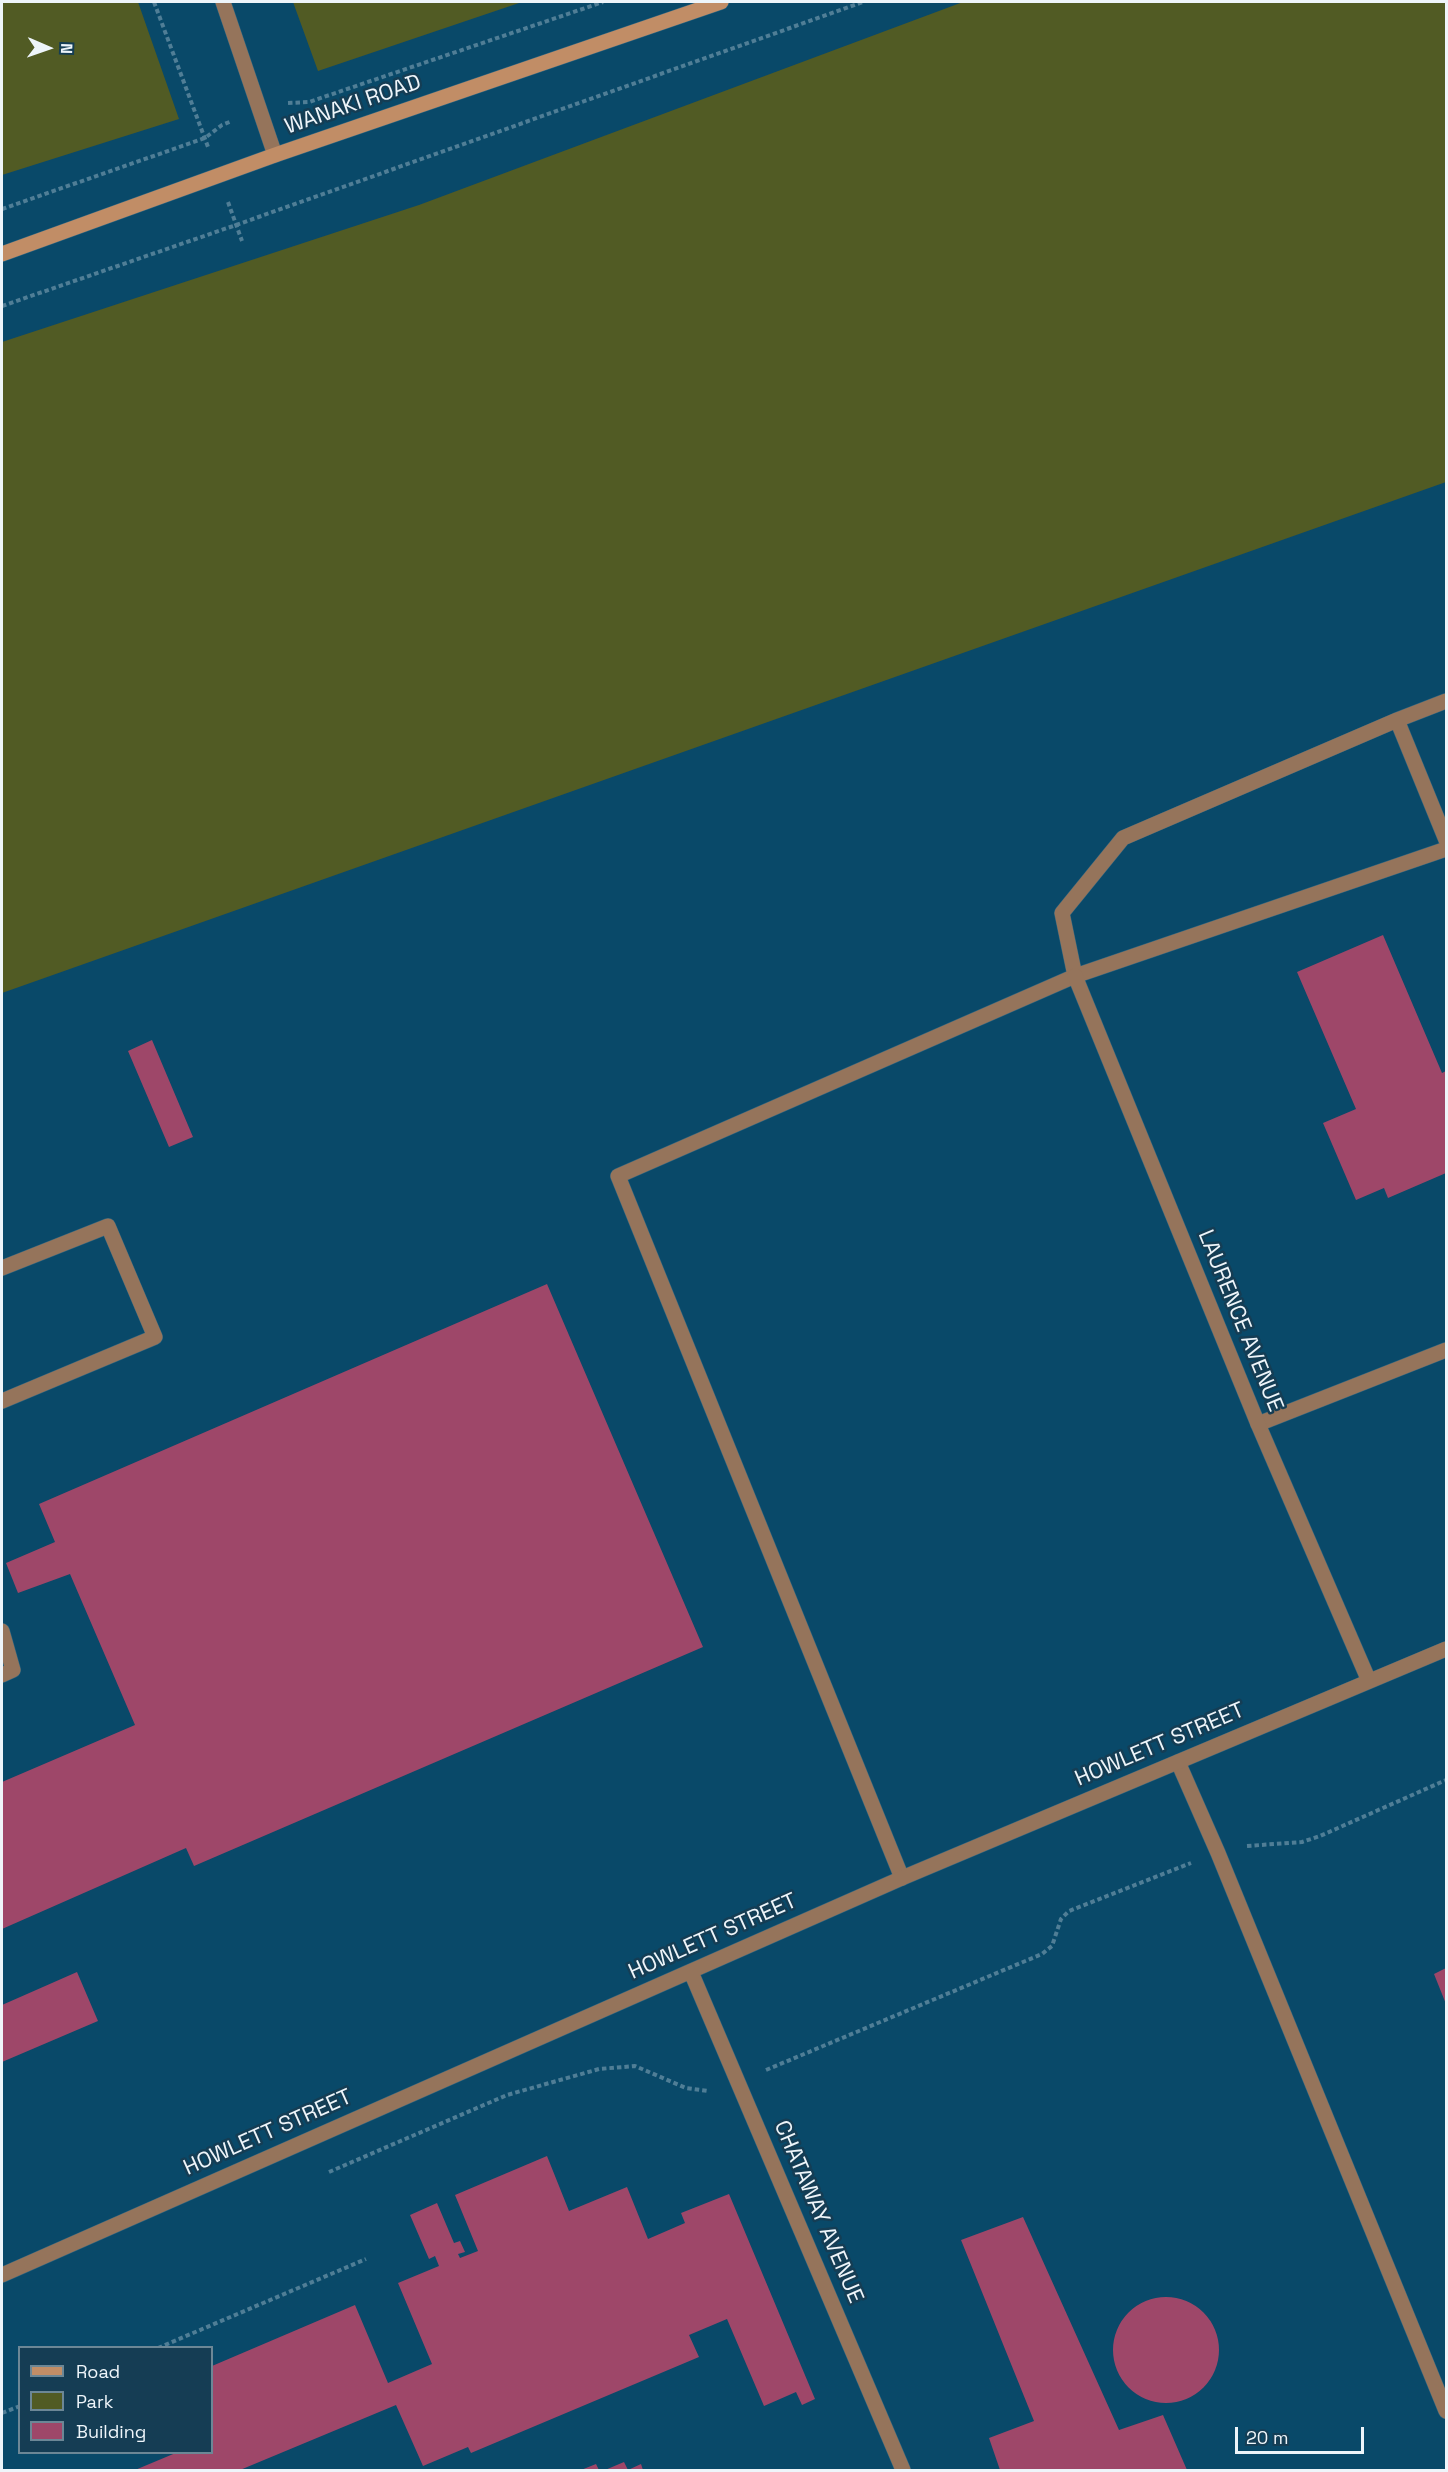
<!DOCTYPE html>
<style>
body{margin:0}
#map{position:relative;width:1448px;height:2472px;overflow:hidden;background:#094969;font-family:"Space Grotesk",sans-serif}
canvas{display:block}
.frame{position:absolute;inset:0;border:3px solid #eef5fa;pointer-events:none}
.legend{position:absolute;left:18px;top:2346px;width:195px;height:108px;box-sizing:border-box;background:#153d54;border:2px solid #6c8796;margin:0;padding:8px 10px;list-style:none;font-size:18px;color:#eef5fa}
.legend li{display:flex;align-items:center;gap:12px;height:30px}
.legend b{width:30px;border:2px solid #6c8796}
.north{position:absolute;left:18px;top:18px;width:60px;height:60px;-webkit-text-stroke:4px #153d54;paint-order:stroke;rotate:92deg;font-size:16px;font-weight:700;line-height:24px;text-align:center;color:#eef5fa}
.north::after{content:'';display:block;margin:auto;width:21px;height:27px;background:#eef5fa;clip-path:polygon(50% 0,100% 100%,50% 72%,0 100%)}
.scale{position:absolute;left:1235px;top:2427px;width:129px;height:27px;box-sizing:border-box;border:3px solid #eef5fa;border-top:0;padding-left:8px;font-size:18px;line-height:21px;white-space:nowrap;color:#eef5fa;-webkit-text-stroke:4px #153d54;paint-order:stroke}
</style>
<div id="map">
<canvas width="1448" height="2472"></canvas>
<div class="frame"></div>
<ul class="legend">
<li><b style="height:8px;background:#c18d66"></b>Road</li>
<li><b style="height:16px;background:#515b24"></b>Park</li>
<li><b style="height:16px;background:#9e4769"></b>Building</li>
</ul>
<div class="north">N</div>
<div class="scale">20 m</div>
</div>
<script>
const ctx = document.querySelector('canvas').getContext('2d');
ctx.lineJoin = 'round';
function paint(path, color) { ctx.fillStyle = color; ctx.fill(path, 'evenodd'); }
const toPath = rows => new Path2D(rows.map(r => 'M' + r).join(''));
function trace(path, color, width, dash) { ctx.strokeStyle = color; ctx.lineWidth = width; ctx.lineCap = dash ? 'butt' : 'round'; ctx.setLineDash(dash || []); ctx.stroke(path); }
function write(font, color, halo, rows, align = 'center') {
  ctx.font = font + ' "Space Grotesk",sans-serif'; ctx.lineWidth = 5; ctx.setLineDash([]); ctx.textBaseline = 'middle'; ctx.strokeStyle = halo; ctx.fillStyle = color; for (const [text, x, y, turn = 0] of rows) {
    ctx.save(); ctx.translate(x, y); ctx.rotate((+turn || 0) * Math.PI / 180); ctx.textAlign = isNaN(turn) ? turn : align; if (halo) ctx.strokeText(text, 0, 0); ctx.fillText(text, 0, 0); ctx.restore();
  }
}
const green = toPath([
 [2,2,138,2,179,119,2,175],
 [293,2,522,2,318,71],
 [963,2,1446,2,1446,482,2,993,2,342,419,205]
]);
const building = toPath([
 [1383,935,1442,1073,1446,1071,1446,1173,1388,1198,1384,1188,1356,1200,1323,1123,1356,1109,1297,972],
 [152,1040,193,1137,169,1147,128,1051],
 [547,1284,703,1647,194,1866,186,1848,2,1929,2,1782,135,1725,70,1574,18,1593,6,1563,55,1542,39,1504],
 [1446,1968,1446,2004,1434,1974],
 [77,1972,98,2021,2,2062,2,2005],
 [547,2156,569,2211,627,2187,648,2239,685,2223,681,2213,729,2194,815,2399,802,2405,796,2392,764,2406,727,2319,689,2335,699,2357,471,2453,468,2447,423,2466,396,2405,240,2470,135,2470,178,2452,212,2452,212,2366,355,2305,388,2383,432,2364,398,2283,439,2266,435,2256,429,2259,410,2215,437,2203,454,2243,460,2241,465,2252,458,2254,460,2258,478,2251,455,2195],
 [1023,2217,1119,2430,1163,2415,1187,2470,1000,2470,989,2438,1034,2421,961,2240],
 '1113 2350a53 53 0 1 1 106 0a53 53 0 1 1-106 0Z',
 [624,2462,628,2470,641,2464,643,2470,605,2470],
 [596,2464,599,2470,581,2470]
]);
const path = toPath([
 [154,2,208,147],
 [288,103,309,102,603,2],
 [228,202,242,241],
 [2,209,205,138,222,125,232,121],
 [2,306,236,225,863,2],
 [1247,1846,1302,1842,1320,1836,1446,1780],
 [766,2070,1042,1954,1052,1946,1061,1919,1069,1911,1191,1863],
 [329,2172,507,2095,599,2069,635,2066,686,2088,708,2091],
 [158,2348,366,2259],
 [2,2413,20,2406]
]);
const lane = toPath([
 [1397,720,1446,840],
 [1075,976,1062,913,1123,838,1397,720,1446,701],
 [2,1268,108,1226,155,1337,2,1401],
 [1258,1424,1446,1350],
 [2,1631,13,1670,2,1675],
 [1178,1762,1218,1853,1446,2411],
 [902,1878,618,1176,1075,976,1446,849]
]);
const street = toPath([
 [223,2,275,155],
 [1075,976,1258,1424,1369,1681],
 [691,1972,903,2470],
 [2,2275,902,1878,1446,1649]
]);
const secondary = toPath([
 [2,254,275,155,721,2]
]);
const streetNames = [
 ["WANAKI ROAD",353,105,-19],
 ["LAURENCE AVENUE",1240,1321,68],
 ["HOWLETT STREET",1160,1745,-23],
 ["HOWLETT STREET",713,1937,-24],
 ["HOWLETT STREET",268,2133,-24],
 ["CHATAWAY AVENUE",818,2212,67]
];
paint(green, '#515b24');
paint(building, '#9e4769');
trace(lane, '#2e6580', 16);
trace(street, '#2e6580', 16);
trace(secondary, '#2e6580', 16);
trace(path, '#507e96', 4, [4.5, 3]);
trace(lane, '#95745b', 15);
trace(street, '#95745b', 15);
trace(secondary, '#c18d66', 15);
write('22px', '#eef5fa', '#153d54', streetNames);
</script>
